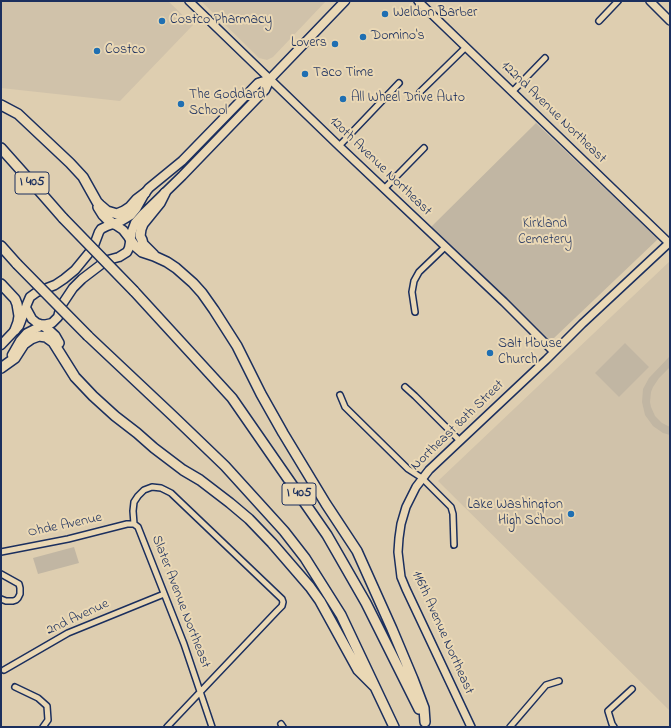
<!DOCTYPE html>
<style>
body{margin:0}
#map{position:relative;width:671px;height:728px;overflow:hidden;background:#deceb0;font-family:"Indie Flower",sans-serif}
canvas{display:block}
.frame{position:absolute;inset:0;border:2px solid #1b2f5e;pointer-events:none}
</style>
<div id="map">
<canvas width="671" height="728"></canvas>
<div class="frame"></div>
</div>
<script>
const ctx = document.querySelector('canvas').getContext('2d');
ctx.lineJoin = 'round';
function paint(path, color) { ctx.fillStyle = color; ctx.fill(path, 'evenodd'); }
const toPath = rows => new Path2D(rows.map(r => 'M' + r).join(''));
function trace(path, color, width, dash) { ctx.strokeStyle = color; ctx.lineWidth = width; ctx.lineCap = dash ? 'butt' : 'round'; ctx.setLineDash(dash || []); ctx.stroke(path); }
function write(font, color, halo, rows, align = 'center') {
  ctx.font = font + ' "Indie Flower",sans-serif'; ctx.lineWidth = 4; ctx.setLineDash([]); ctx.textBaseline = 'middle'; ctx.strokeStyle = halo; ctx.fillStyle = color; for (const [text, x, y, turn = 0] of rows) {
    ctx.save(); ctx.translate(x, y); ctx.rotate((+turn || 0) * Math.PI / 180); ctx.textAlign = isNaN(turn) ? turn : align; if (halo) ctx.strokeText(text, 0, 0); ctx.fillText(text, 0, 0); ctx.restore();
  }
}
const built = toPath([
 [1,1,168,1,193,25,120,101,1,88],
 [201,1,326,1,273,57,267,60,259,58],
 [670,261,670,711,438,481]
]);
const green = toPath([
 [536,123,658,239,554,338,548,339,431,227],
 [625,343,649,367,619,397,595,373],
 [670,356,670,367,659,378,653,387,651,392,650,402,651,407,655,416,662,423,670,427,670,435,663,433,653,426,645,415,642,402,643,389,649,378],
 [74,547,79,563,38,574,33,558]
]);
const street = toPath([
 [599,21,618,1],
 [513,91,545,58],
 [420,92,466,47],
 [339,146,399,83],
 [384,189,424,148],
 [415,312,412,292,414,281,419,272,445,247],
 [405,387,415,396,459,440],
 [340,395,345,407,408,469,422,478,451,507,453,514,454,545],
 [134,524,133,511,134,502,138,496,144,490,152,487,161,488,171,493,282,599,283,602,282,606,277,611,167,727],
 [134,524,138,527,184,644,212,727],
 [1,552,68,539,127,524,134,524],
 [1,574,19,584,20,588,20,594,18,598,16,600,13,601,6,601,1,599],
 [4,670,68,633,164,594],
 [15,687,38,698,47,706,48,720,43,727],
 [281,724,283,727],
 [510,727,546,685,559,681],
 [614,727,612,724,608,711,632,689]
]);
const secondary = toPath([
 [189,1,339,146,504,302,554,352],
 [418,1,669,243],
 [650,1,670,21],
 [471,727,406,589,401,577,398,552,399,538,401,524,406,507,416,487,429,470,546,360,582,324,670,242]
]);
const primary = toPath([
 [114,224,123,230,130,239],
 [26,308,32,319,37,323,43,325],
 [1,345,19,326,21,321,27,304,30,297,37,292,55,285,64,279,75,270,93,248,99,232,101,229,107,226,121,221,131,215,136,209,145,193,149,188,182,161,258,83,270,79],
 [12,355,20,341,27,333,43,325,52,323,58,317,61,306,73,288,82,279,103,263,108,260,119,257,127,252,129,248,132,231,135,223,144,213,182,176,265,90,270,79,345,1]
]);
const highway = toPath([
 [1,105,18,114,70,163,83,177,97,202,100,205,107,211,117,214,124,211,130,207,137,199,145,193],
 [1,148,42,194,63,218],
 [98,207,103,215,108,220,114,224],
 [130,239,135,246,142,252,154,256,167,262,176,268,193,283,202,293,214,310,237,346,261,394,283,433,326,504,357,551,392,629,413,679,424,708,425,722],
 [1,246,17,264],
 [154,255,143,244,142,240,140,236,141,229,143,224,160,203,165,193],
 [1,284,15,299,17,304,19,316,18,322,15,330],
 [134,291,232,398,327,535,366,603,419,709],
 [43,325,55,336,59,343],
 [88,336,173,416,225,466,284,531,305,558,341,615,394,727],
 [1,368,15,358,24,344,31,339,39,336,46,337,53,342,75,377,93,396,115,416,137,433,154,448,183,470,200,480,230,503,249,519,272,543,310,587,320,601,358,670,375,687]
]);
const highwayBridge = toPath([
 [63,218,134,291],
 [17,264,88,336]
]);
const markers = [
 [385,14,4,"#1f6fb2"],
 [162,21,4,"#1f6fb2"],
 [363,37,4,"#1f6fb2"],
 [335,44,4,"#1f6fb2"],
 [97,51,4,"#1f6fb2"],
 [305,74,4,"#1f6fb2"],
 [343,99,4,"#1f6fb2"],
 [181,104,4,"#1f6fb2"],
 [490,353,4,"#1f6fb2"],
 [571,514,4,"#1f6fb2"]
];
const shields = [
 [32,183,34],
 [299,494,34]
];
const shieldNames = [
 ["I 405",32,183],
 ["I 405",299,494]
];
const poiNames = [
 ["Weldon Barber",393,14],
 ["Costco Pharmacy",170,21],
 ["Domino's",371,37],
 ["Lovers",327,44,"right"],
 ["Costco",105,51],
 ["Taco Time",313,74],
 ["The Goddard",189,96],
 ["School",189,112],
 ["All Wheel Drive Auto",351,99],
 ["Salt House",498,345],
 ["Church",498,361],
 ["Lake Washington",563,506,"right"],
 ["High School",563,522,"right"]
];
const streetNames = [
 ["122nd Avenue Northeast",553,113,44],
 ["120th Avenue Northeast",380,167,44],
 ["Northeast 80th Street",458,426,-44],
 ["Ohde Avenue",65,526,-12],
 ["Slater Avenue Northeast",180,602,69],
 ["2nd Avenue",78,618,-25],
 ["116th Avenue Northeast",442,633,66]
];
const parkNames = [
 ["Kirkland",545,225],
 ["Cemetery",545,241]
];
paint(built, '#d0c2aa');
paint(green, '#c1b6a3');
trace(street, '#1b2f5e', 8);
trace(secondary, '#1b2f5e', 10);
trace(primary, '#1b2f5e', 11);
trace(highway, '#1b2f5e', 12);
trace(street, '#ead8b5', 5);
trace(secondary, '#ead8b5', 7);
trace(primary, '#ead8b5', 8);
trace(highway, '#ead8b5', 9);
trace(highwayBridge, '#1b2f5e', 12, []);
trace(highwayBridge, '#ead8b5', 9);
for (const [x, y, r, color] of markers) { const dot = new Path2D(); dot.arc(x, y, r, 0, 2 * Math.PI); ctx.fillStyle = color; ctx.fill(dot); trace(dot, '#ead8b5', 1.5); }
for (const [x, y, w] of shields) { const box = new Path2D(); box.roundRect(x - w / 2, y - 11, w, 22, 3); ctx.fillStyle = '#ead8b5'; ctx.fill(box); trace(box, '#1b2f5e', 1); }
write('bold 13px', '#1b2f5e', null, shieldNames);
write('14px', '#1b2f5e', '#ead8b5', poiNames, 'left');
write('14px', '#1b2f5e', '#ead8b5', streetNames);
write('14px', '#344368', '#ead8b5', parkNames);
</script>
